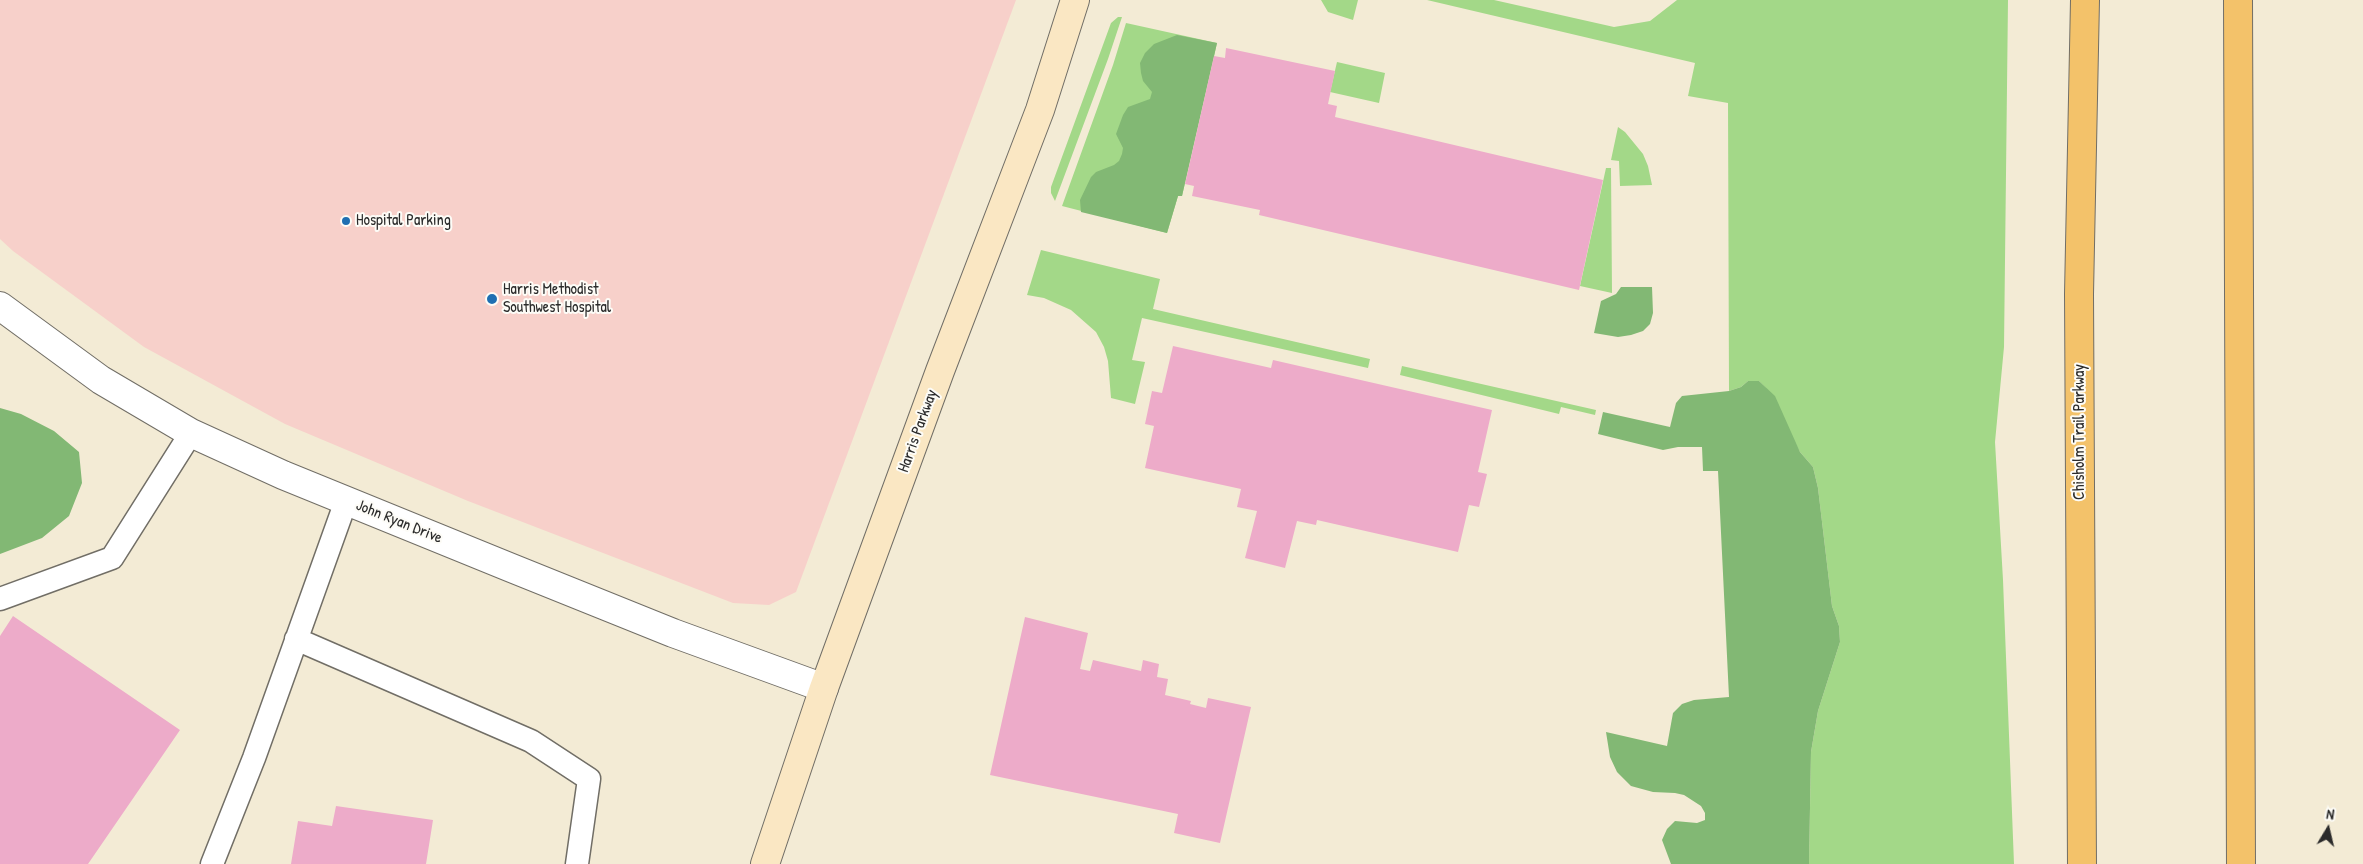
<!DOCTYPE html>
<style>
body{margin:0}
#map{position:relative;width:2363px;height:864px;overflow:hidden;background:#f3ebd5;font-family:"Patrick Hand",sans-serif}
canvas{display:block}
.north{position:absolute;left:2303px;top:804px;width:50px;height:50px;-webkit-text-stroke:4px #fdfcf7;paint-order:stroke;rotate:9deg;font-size:14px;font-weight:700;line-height:20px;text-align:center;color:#2b2b2b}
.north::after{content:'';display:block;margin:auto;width:18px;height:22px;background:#2b2b2b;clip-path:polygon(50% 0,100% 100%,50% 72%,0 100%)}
</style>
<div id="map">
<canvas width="2363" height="864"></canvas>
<div class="north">N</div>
</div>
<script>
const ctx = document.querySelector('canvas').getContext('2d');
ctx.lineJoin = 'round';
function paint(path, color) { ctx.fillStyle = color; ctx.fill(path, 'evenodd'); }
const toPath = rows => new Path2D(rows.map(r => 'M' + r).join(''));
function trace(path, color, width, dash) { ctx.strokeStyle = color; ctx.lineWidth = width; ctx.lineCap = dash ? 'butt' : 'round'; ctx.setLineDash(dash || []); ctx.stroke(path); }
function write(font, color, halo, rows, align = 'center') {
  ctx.font = font + ' "Patrick Hand",sans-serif'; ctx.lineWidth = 4; ctx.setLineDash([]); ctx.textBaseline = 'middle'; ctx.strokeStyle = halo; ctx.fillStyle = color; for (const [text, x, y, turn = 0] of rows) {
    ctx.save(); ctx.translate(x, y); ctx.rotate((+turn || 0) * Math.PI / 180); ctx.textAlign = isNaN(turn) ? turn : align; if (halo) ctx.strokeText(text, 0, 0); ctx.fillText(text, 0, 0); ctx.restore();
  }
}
const built = toPath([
 [0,0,1016,0,796,592,769,605,733,603,468,501,285,424,144,347,13,251,0,239]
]);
const green = toPath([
 [1321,0,1358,0,1353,20,1328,12],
 [1427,0,1494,0,1614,27,1650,21,1677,0,2008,0,2004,347,1995,442,2003,580,2014,864,1809,864,1811,752,1818,711,1840,642,1839,626,1832,606,1818,488,1813,467,1800,452,1765,387,1759,381,1748,381,1741,387,1729,391,1728,103,1688,96,1695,63],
 [1118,17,1122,17,1108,59,1055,201,1051,193,1051,187,1111,23],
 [1126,23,1217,43,1182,196,1178,196,1167,233,1062,206,1113,65],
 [1337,62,1385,73,1379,103,1330,92],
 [1618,127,1625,132,1643,154,1648,166,1652,185,1620,186,1619,161,1611,160],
 [1606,168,1611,168,1612,293,1580,286],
 [1041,250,1160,279,1153,309,1370,359,1368,368,1142,318,1132,360,1145,362,1135,404,1111,398,1108,361,1104,347,1096,332,1071,310,1044,298,1027,295],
 [1402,366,1596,410,1595,415,1561,407,1559,414,1400,375]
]);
const forest = toPath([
 [1177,35,1217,43,1182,196,1178,196,1167,233,1081,212,1080,200,1091,177,1096,172,1114,165,1119,161,1122,154,1123,148,1116,134,1123,115,1128,107,1150,99,1152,92,1143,81,1141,73,1140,63,1145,53,1154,44],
 [1621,287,1652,287,1653,313,1650,324,1643,331,1631,335,1618,337,1594,333,1601,301,1616,294],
 [1748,381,1759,381,1775,396,1800,452,1813,467,1818,488,1832,606,1839,626,1840,642,1818,711,1811,752,1809,864,1671,864,1662,840,1667,829,1675,821,1697,823,1705,820,1705,813,1701,806,1684,795,1675,793,1653,792,1631,786,1617,772,1610,757,1606,732,1667,746,1673,713,1682,704,1694,700,1729,697,1718,471,1703,471,1702,447,1678,447,1663,450,1598,434,1603,412,1670,427,1676,403,1682,396,1729,391,1741,387],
 [0,408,21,414,54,431,79,452,82,483,69,516,42,538,0,554]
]);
const building = toPath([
 [1226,48,1335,71,1328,104,1337,106,1335,117,1603,180,1579,290,1259,215,1260,210,1192,196,1194,186,1185,184,1214,56,1225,58],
 [1173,346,1271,368,1273,360,1492,410,1478,472,1487,474,1479,507,1469,505,1458,552,1317,520,1316,525,1297,521,1285,568,1245,558,1257,511,1237,507,1241,489,1145,468,1154,426,1145,424,1152,391,1162,393],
 [13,616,180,730,88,864,0,864,0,636],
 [1025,617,1088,633,1080,669,1090,671,1093,660,1141,671,1143,660,1159,664,1157,677,1168,679,1165,695,1191,701,1190,704,1206,708,1208,698,1251,707,1220,843,1174,833,1178,814,990,775],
 [336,806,433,820,426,864,291,864,298,821,332,826]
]);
const lane = toPath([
 [0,599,112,558,191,433],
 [296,639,531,741,589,779,577,864],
 [212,864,254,758,346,501]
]);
const street = toPath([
 [0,306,101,380,191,433,283,475,509,567,673,633,824,688]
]);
const secondary = toPath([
 [765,864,824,688,940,371,1040,110,1075,0]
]);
const highway = toPath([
 [2238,0,2241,864],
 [2082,864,2079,294,2085,0]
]);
const markers = [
 [346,221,5,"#1f6fb2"],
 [492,299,6,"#1f6fb2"]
];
const poiNames = [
 ["Hospital Parking",356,221],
 ["Harris Methodist",503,290],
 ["Southwest Hospital",503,308]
];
const streetNames = [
 ["Harris Parkway",918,431,-70],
 ["Chisholm Trail Parkway",2080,432,-90],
 ["John Ryan Drive",399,522,22]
];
paint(built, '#f7d0ca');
paint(green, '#a3d888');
paint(forest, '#82b874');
paint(building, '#edabc9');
trace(lane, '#716e66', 25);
trace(street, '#716e66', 30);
trace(secondary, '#716e66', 30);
trace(highway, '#716e66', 30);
trace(lane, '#fff', 22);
trace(street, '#fff', 28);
trace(secondary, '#fae7c3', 28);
trace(highway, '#f3c26a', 28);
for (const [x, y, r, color] of markers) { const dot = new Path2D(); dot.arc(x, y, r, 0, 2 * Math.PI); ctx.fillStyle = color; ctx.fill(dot); trace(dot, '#fdfcf7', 2); }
write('16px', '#2b2b2b', '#fdfcf7', poiNames, 'left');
write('16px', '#2b2b2b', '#fdfcf7', streetNames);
</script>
